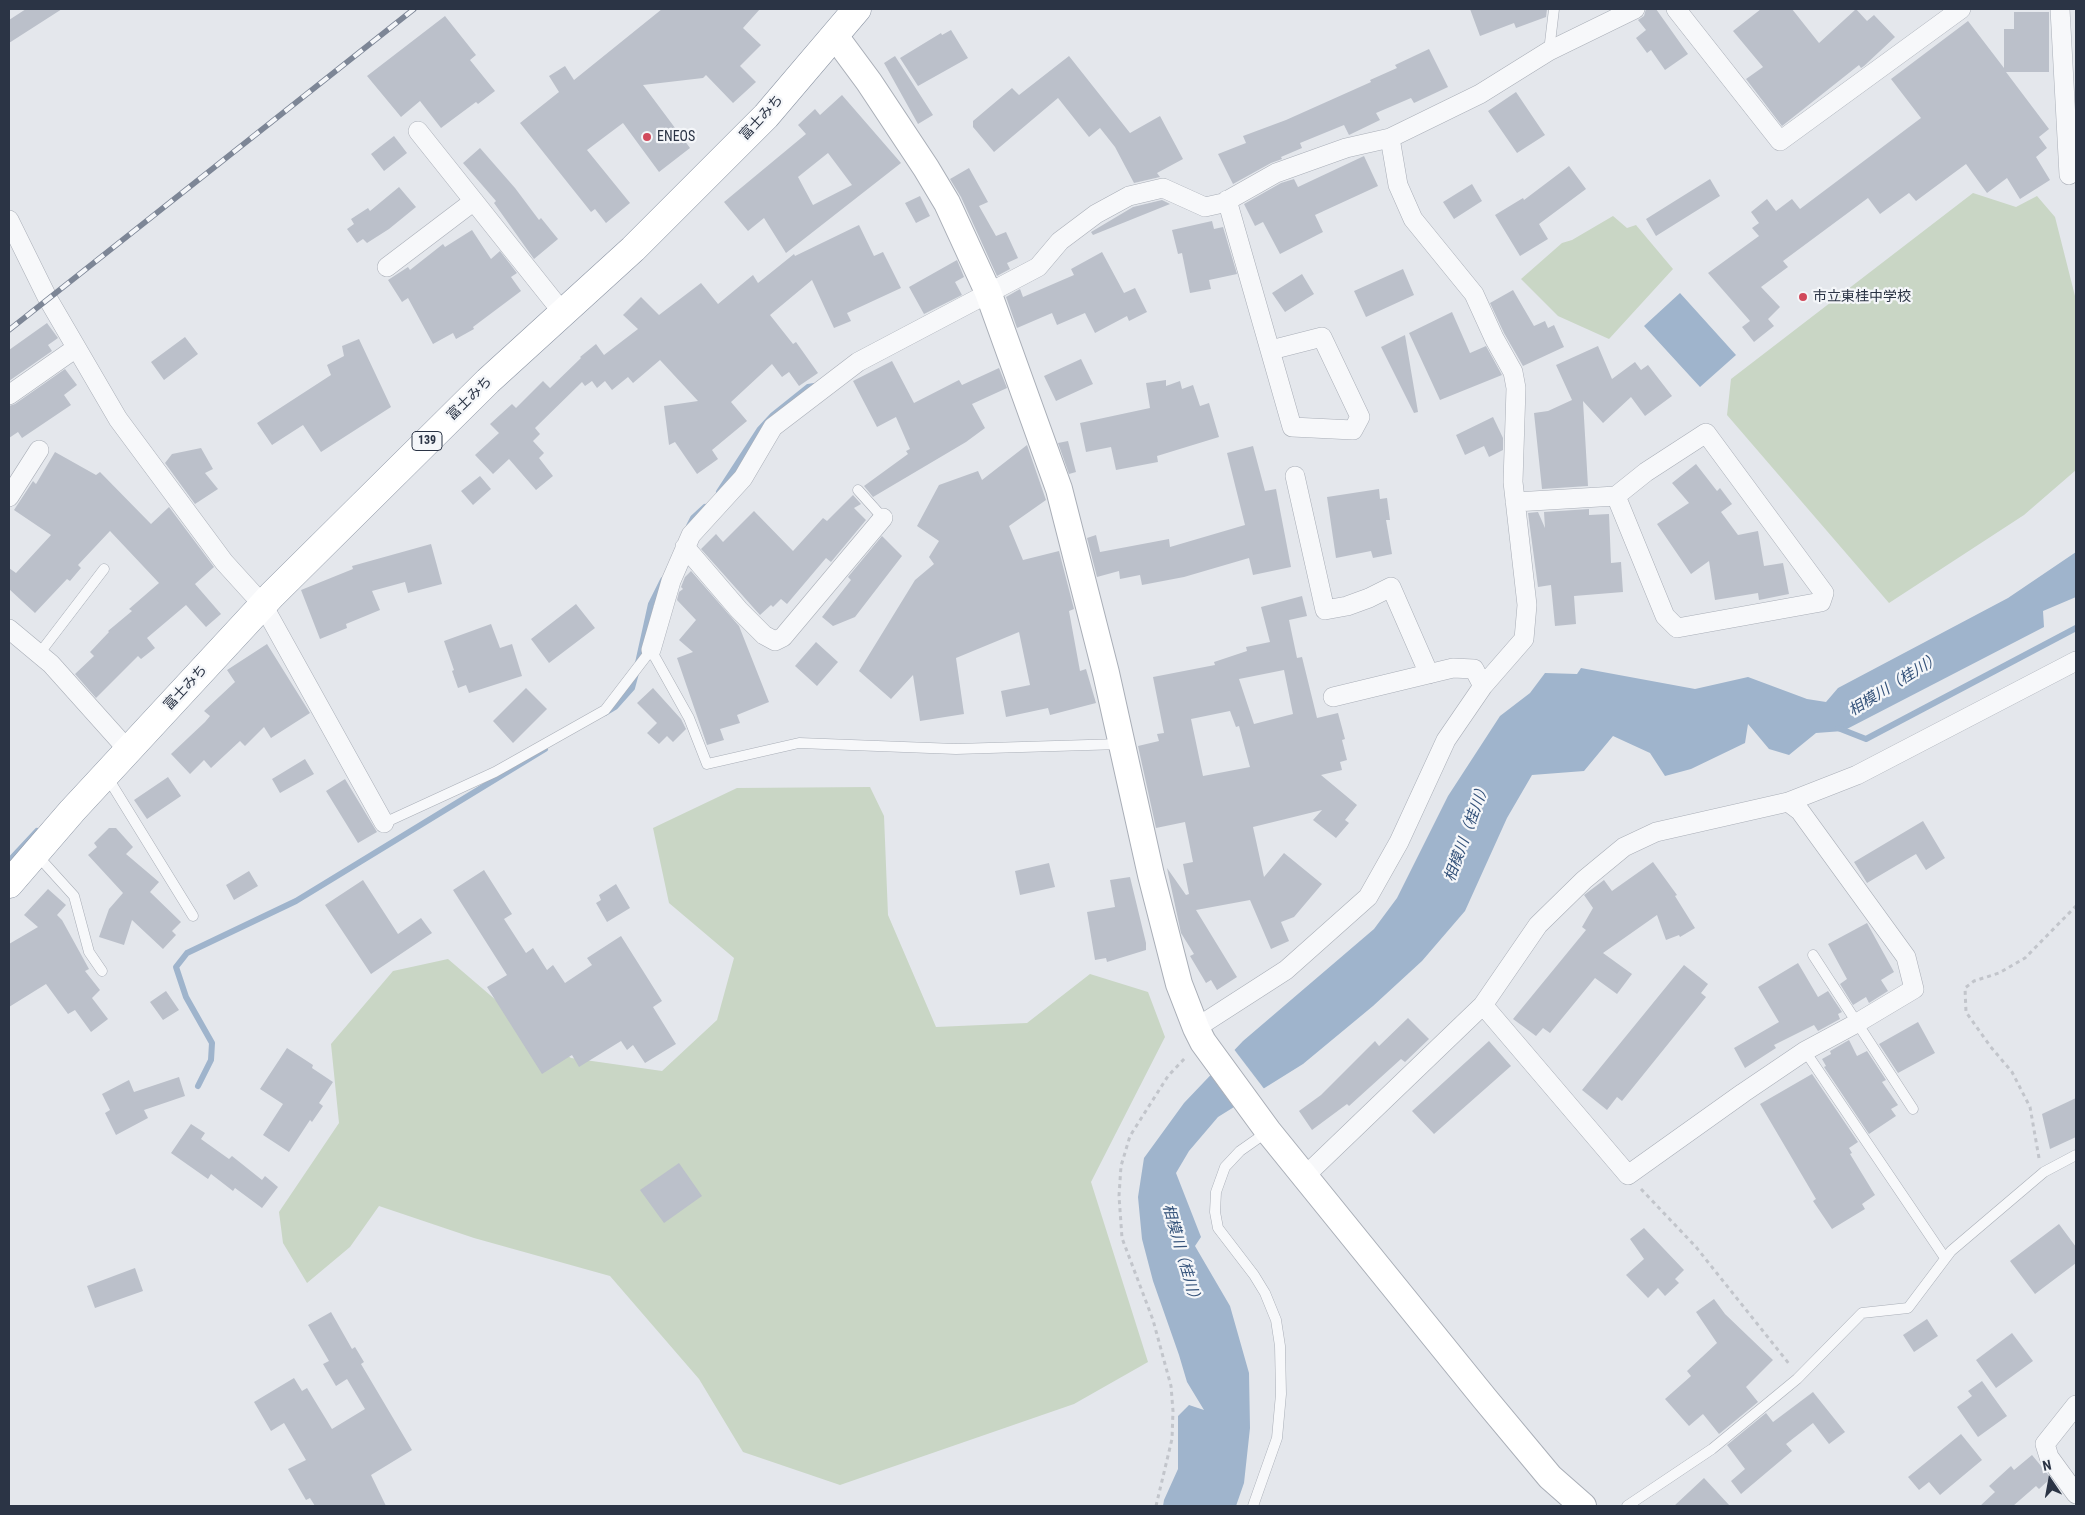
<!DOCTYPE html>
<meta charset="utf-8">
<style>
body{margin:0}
#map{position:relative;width:2085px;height:1515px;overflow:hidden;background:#e4e7ec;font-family:"Roboto Condensed",sans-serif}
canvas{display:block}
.frame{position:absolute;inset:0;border:10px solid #2b3445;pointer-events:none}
.north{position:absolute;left:2025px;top:1455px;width:50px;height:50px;-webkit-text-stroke:4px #f4f6f9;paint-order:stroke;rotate:348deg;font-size:14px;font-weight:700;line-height:20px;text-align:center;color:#2b3445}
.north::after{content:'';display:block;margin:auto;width:18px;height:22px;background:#2b3445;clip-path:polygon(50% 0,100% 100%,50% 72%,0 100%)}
</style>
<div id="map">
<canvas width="2085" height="1515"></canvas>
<div class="frame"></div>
<div class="north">N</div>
</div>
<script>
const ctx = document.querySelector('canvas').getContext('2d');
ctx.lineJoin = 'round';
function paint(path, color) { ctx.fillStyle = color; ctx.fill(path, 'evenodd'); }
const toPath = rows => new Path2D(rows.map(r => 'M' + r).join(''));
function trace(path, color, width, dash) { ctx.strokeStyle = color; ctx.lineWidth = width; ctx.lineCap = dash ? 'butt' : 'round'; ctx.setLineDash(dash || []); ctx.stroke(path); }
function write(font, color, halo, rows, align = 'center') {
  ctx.font = font + ' "Roboto Condensed","Noto Sans JP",sans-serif'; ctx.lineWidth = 4.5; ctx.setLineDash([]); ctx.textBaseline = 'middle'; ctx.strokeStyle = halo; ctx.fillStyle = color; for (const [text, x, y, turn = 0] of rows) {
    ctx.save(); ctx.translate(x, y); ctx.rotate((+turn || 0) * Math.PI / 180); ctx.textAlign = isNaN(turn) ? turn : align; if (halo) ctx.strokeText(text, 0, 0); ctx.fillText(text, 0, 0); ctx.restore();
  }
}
const green = toPath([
 [1973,193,2016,207,2037,196,2055,217,2076,300,2076,470,2024,515,1889,603,1727,415,1731,379],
 [1613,216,1627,228,1636,225,1673,269,1609,339,1558,316,1521,279,1562,243,1572,240],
 [870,787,884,816,888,915,936,1027,1027,1023,1090,974,1148,992,1165,1037,1091,1182,1148,1362,1074,1404,840,1485,743,1452,699,1379,610,1276,474,1238,379,1206,350,1247,307,1283,283,1243,279,1212,339,1123,331,1044,393,971,448,959,497,1001,571,1058,662,1071,717,1020,734,958,669,903,653,828,737,788]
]);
const water = toPath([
 [1680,293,1736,355,1700,387,1644,326],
 [2076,552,2076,597,2043,611,2044,627,1843,731,1816,733,1789,755,1769,749,1748,724,1745,743,1691,769,1665,776,1650,753,1613,736,1584,771,1532,775,1507,818,1465,911,1422,961,1373,1006,1303,1064,1218,1117,1189,1151,1176,1173,1201,1237,1195,1246,1230,1306,1249,1373,1250,1428,1244,1483,1236,1506,1163,1506,1164,1500,1178,1469,1178,1416,1189,1405,1204,1410,1187,1382,1179,1355,1153,1281,1142,1239,1138,1197,1144,1158,1184,1103,1243,1041,1374,929,1397,898,1448,796,1500,716,1530,693,1545,673,1577,674,1581,668,1695,689,1748,677,1807,699,1826,702,1838,688,2008,598]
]);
const pier = toPath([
 [1233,1048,1265,1090,1235,1109,1209,1073]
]);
const stream = toPath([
 [719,492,760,429,773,415,808,387,814,386],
 [689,526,693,518,705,507],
 [638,663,651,604,663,580],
 [605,713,615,707,632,688,636,673],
 [1838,728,1866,739,2076,628],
 [9,861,37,831],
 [198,1086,211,1060,212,1043,186,997,176,967,187,953,296,901,545,749]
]);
const building = toPath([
 [26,9,62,9,9,43,9,20],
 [662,9,760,9,743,28,761,45,740,66,756,82,733,103,706,75,703,78,643,85,690,148,659,172,623,123,587,150,630,203,606,223,595,209,591,212,520,123,559,92,549,76,565,66,574,80],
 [1470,9,1547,9,1546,17,1516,28,1514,23,1480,36],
 [1646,9,1656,9,1688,54,1665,70,1651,50,1647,53,1636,38,1646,30,1638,20,1644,16],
 [1761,9,1792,9,1819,43,1856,9,1867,21,1874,15,1895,37,1864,66,1861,68,1859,65,1782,126,1746,79,1763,67,1733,31],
 [2014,12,2049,12,2049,72,2006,72,2049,129,2039,137,2047,148,2036,157,2050,180,2020,199,2007,178,1987,193,1966,164,1916,201,1909,193,1880,214,1868,198,1783,261,1788,267,1761,287,1780,307,1768,319,1774,326,1754,342,1742,327,1750,321,1708,273,1759,236,1752,228,1759,223,1751,212,1767,199,1776,211,1792,199,1800,209,1921,118,1891,79,1968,21,2004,68,2004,29,2014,29],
 [445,16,476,55,470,60,495,91,478,104,476,102,441,128,420,101,401,117,367,76],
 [951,30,968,58,918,86,900,58,941,33,942,35],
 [1429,49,1448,87,1414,103,1411,98,1376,113,1380,120,1349,135,1344,125,1300,143,1302,148,1281,157,1282,159,1271,163,1233,184,1218,154,1246,143,1243,136,1286,120,1371,82,1370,80,1397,68,1395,65],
 [895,56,933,115,918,124,884,63],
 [1069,56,1130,133,1160,116,1183,159,1157,173,1160,177,1134,183,1115,147,1100,128,1089,137,1058,98,994,152,973,127,973,121,1012,88,1019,95],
 [1516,92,1545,135,1517,153,1488,111],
 [842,95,901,163,786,253,764,218,748,231,724,202,806,134,798,125,815,109,820,115],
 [828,153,852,185,813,205,798,177],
 [394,136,407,153,384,171,371,154],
 [480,148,515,188,539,220,541,218,558,239,534,259,494,203,496,201,463,163],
 [1364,156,1378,186,1315,215,1323,232,1280,254,1263,222,1255,226,1244,204,1281,183,1294,179,1298,187],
 [1569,166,1586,189,1539,224,1548,239,1520,256,1495,215,1523,198,1524,200],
 [969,168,988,202,979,206,996,236,1006,232,1018,258,1007,263,1010,269,997,276,961,197,950,179],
 [1710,179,1720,196,1656,236,1646,219],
 [1472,184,1482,201,1454,219,1443,202],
 [399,187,416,207,389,229,367,243,363,239,357,243,347,229,354,224,351,219,368,208,370,211],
 [920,196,930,216,916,223,905,203],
 [1162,200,1170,204,1093,235,1091,232,1133,207],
 [1212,221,1214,229,1223,227,1237,274,1209,280,1211,289,1190,293,1182,253,1178,254,1172,230],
 [859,225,874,256,883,252,901,288,847,313,851,321,834,328,812,280,770,315,793,344,796,342,818,373,799,386,789,372,782,377,772,364,731,402,747,421,712,450,718,459,697,474,675,442,669,445,664,406,698,401,660,360,633,383,628,377,612,390,605,381,597,388,592,381,585,386,582,382,535,428,540,434,533,441,544,453,539,458,553,476,536,490,509,459,493,474,475,455,499,433,490,424,512,404,516,408,543,381,550,388,581,358,580,357,596,344,604,355,638,329,623,315,641,297,659,315,701,283,718,304,753,275,758,283,794,254,795,256],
 [472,230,491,259,500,251,517,273,511,277,521,291,473,327,474,329,456,339,453,333,433,344,408,298,402,302,388,280,408,267,410,270,443,244,445,247],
 [1102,252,1124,293,1135,288,1147,312,1129,321,1127,316,1095,333,1085,313,1057,325,1052,313,1017,328,1006,297,1020,289,1023,297,1074,275,1071,269],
 [957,260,964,277,955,282,962,295,924,314,909,287],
 [1403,269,1414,295,1366,317,1354,291],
 [1302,274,1314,294,1285,312,1272,293],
 [1513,290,1534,326,1545,321,1548,328,1554,325,1564,347,1523,366,1504,333,1490,303],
 [1452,312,1470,353,1486,346,1502,375,1440,400,1409,333],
 [47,323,58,338,48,345,52,351,9,381,9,350],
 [1405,335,1418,412,1414,413,1381,347],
 [185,337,198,354,164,380,151,362],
 [359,339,391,407,321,452,303,425,272,445,257,423,331,375,327,365,344,356,342,346],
 [1598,346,1612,379,1635,362,1641,370,1648,365,1672,396,1645,416,1631,397,1603,423,1583,401,1588,486,1542,489,1534,413,1548,411,1572,400,1556,365],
 [1081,359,1093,384,1056,401,1044,376],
 [892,361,914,403,959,380,962,385,999,368,1007,388,972,404,985,428,966,442,873,497,864,486,908,454,906,451,910,449,896,417,877,427,853,381],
 [65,369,77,385,64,395,71,405,22,438,18,432,9,438,9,406,15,404],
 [1166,380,1166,386,1180,381,1182,389,1193,385,1200,406,1209,403,1219,437,1157,456,1158,462,1116,470,1111,447,1086,452,1080,423,1150,408,1146,383],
 [1493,417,1503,438,1503,450,1489,457,1484,446,1465,455,1456,435],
 [1068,441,1076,472,1069,474,1058,443],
 [1027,445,1046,500,1009,526,1023,560,1059,551,1074,609,1069,611,1080,671,1086,669,1096,703,1050,715,1048,708,1006,717,1001,691,1030,685,1019,632,956,658,964,714,920,721,913,675,891,699,859,671,915,580,934,564,929,557,939,541,917,526,939,485,978,471,982,480],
 [1253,446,1265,491,1276,489,1291,567,1253,575,1249,558,1184,577,1142,585,1140,575,1120,579,1119,571,1097,577,1087,538,1096,535,1100,552,1169,539,1170,547,1245,525,1227,453],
 [201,448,213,469,205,473,218,489,195,504,165,463,172,454],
 [55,452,96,475,100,472,151,524,169,507,214,567,195,584,221,614,206,627,186,605,147,638,155,648,141,659,138,656,96,698,75,674,94,656,90,652,109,632,108,631,132,611,129,609,159,583,110,531,78,565,81,568,70,581,67,579,35,613,9,589,9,568,16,573,51,535,14,510,33,481,36,484],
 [1696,464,1717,491,1720,488,1732,504,1721,512,1738,535,1758,531,1764,566,1783,563,1789,594,1759,600,1758,593,1715,600,1709,561,1691,574,1657,524,1689,503,1672,483],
 [480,476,491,489,473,505,461,491],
 [1379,489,1380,499,1387,498,1390,520,1386,520,1392,554,1373,558,1371,551,1336,558,1327,497],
 [853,495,861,504,854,508,866,520,831,562,826,558,787,604,781,599,773,607,771,605,760,615,701,549,716,534,723,542,754,511,793,551,823,518,827,521],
 [1589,509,1589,515,1609,514,1611,563,1621,562,1623,592,1574,596,1576,624,1555,626,1551,585,1538,587,1528,513,1538,512,1545,528,1544,512],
 [882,536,902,556,855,617,833,626,822,617,851,580,848,577],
 [431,544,442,584,408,593,405,582,372,591,380,610,346,624,347,628,320,639,301,590,353,569,352,566],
 [691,571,739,626,769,702,737,715,740,723,720,729,724,740,707,745,677,658,693,652,679,640,696,620,677,600,679,592,683,589,681,587,685,577],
 [1302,596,1307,616,1289,620,1297,658,1302,657,1317,718,1338,713,1345,739,1342,740,1347,760,1340,762,1342,770,1321,775,1357,805,1345,820,1349,823,1336,838,1313,820,1322,810,1253,827,1264,877,1284,853,1322,884,1294,917,1281,922,1289,941,1271,949,1250,900,1196,910,1237,977,1217,990,1211,980,1206,983,1190,956,1194,954,1181,933,1167,868,1186,895,1189,894,1183,864,1193,862,1185,822,1156,828,1138,746,1159,741,1157,734,1164,733,1153,677,1215,665,1214,662,1247,651,1246,647,1270,642,1261,607],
 [1284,670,1293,714,1254,724,1239,679],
 [1230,711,1236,727,1239,726,1250,767,1203,776,1191,719],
 [576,604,595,628,549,663,531,639],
 [491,624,500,648,512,644,522,676,469,693,466,685,458,688,452,671,454,670,444,641],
 [816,642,838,662,817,686,795,666],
 [267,644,310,713,271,738,264,727,245,746,240,741,211,768,204,760,190,774,171,754,205,722,210,716,204,711,235,682,227,670],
 [526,688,547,709,513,743,493,721],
 [653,688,681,719,686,729,673,742,667,736,659,744,647,733,657,723,637,703],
 [305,759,314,774,280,793,272,779],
 [168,777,181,796,147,819,134,800],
 [345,779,377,832,358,843,326,791],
 [1923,821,1945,858,1926,870,1916,854,1867,883,1854,862],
 [109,828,116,828,133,847,126,854,159,882,150,892,181,922,172,931,176,935,163,949,132,920,124,945,99,937,109,909,123,893,88,855,97,847,94,843],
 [1653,862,1677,895,1675,896,1695,928,1680,937,1679,935,1666,940,1657,915,1603,953,1632,974,1617,994,1595,978,1550,1033,1543,1028,1536,1036,1513,1019,1586,930,1582,927,1593,908,1584,895,1604,880,1612,891],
 [1049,863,1055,887,1020,895,1015,871],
 [484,870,512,914,504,919,526,953,533,948,547,970,553,965,565,983,592,965,587,958,621,936,662,1001,653,1007,676,1044,645,1063,633,1045,627,1050,621,1041,579,1067,572,1055,542,1074,487,987,507,975,453,890],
 [249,871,258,886,234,900,226,885],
 [1130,877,1146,943,1146,950,1107,962,1106,958,1095,960,1087,912,1115,907,1110,880],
 [363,880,398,934,421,918,432,933,371,974,325,905],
 [616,884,630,908,607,922,596,903,601,900,599,895],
 [48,889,66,905,57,915,62,920,89,969,85,971,100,990,92,998,108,1019,91,1032,75,1010,68,1014,46,984,9,1007,9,944,38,927,24,915],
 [1867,923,1894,972,1881,980,1888,991,1869,1003,1866,997,1853,1005,1840,984,1847,979,1828,944],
 [1798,963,1818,997,1828,991,1842,1012,1838,1014,1840,1019,1818,1031,1814,1025,1774,1045,1776,1048,1745,1068,1734,1048,1779,1022,1758,987],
 [1684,965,1708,984,1701,993,1706,997,1622,1101,1617,1097,1607,1110,1582,1090],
 [166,991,179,1010,163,1020,150,1002],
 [1408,1018,1429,1039,1405,1062,1401,1059,1349,1106,1347,1104,1312,1130,1299,1111,1321,1095,1375,1041,1379,1046],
 [1918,1022,1935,1053,1898,1073,1879,1044],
 [1849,1040,1857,1056,1867,1051,1886,1080,1882,1082,1898,1105,1891,1109,1896,1116,1869,1134,1824,1067,1826,1066,1822,1059,1831,1054,1830,1051],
 [1489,1041,1511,1066,1434,1134,1412,1111],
 [287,1048,313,1065,312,1068,333,1082,319,1103,323,1106,312,1122,310,1120,289,1152,263,1135,283,1104,260,1089],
 [1812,1074,1858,1142,1849,1148,1852,1153,1850,1154,1875,1195,1862,1204,1865,1209,1832,1229,1813,1201,1816,1199,1760,1104],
 [179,1077,185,1096,144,1110,148,1118,116,1135,105,1113,110,1110,102,1094,129,1080,134,1092],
 [2076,1098,2076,1137,2050,1149,2042,1114],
 [191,1124,205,1133,201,1139,229,1159,232,1156,262,1180,265,1176,278,1187,262,1208,235,1188,233,1191,211,1174,208,1179,171,1153],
 [679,1163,702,1196,664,1223,640,1190],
 [2059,1224,2076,1247,2076,1263,2035,1294,2010,1261],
 [1644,1228,1684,1270,1675,1279,1679,1283,1665,1296,1658,1288,1648,1298,1626,1275,1644,1259,1630,1239],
 [135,1268,143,1291,95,1308,87,1286],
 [1714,1299,1725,1314,1773,1360,1746,1387,1758,1402,1719,1434,1703,1414,1689,1426,1665,1399,1691,1376,1687,1371,1717,1343,1696,1312],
 [331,1312,352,1349,355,1347,364,1362,361,1364,412,1450,371,1475,386,1506,315,1506,310,1498,306,1500,288,1469,306,1460,284,1423,271,1431,254,1402,294,1378,302,1391,307,1388,332,1429,365,1409,347,1379,336,1386,323,1364,329,1361,308,1325],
 [1927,1319,1938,1336,1914,1352,1903,1335],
 [2012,1333,2033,1361,1996,1388,1976,1360],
 [1982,1381,2007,1416,1978,1437,1957,1407,1972,1396,1968,1391],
 [1813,1392,1845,1432,1829,1444,1813,1423,1786,1444,1792,1451,1741,1494,1731,1481,1745,1469,1727,1445,1766,1413,1773,1422],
 [1961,1434,1982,1460,1940,1495,1929,1482,1919,1490,1908,1477],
 [2032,1455,2051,1478,2039,1489,2036,1486,2013,1506,1980,1506,1995,1492,1989,1486,2011,1466,2014,1470],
 [1704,1478,1730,1506,1674,1506]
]);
const path = toPath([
 [2039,1158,2030,1107,2012,1072,1990,1046,1966,1012,1965,988,1974,981,1999,973,2025,958,2076,906],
 [1641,1189,1696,1247,1790,1365],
 [1156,1506,1172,1439,1173,1411,1171,1386,1153,1320,1122,1238,1119,1196,1121,1166,1130,1136,1168,1076,1186,1057]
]);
const service = toPath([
 [1549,51,1554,9],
 [858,490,883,518],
 [39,654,104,569],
 [106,775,193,916],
 [384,823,495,772,605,710,651,650,689,718,707,764,799,743,956,749,1121,744],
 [36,854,74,896,89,952,102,971],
 [1813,955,1913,1109],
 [1805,1051,1945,1258],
 [1253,1506,1277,1438,1281,1394,1280,1346,1276,1320,1265,1293,1254,1275,1218,1228,1215,1212,1216,1192,1225,1167,1240,1151,1267,1132],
 [1627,1506,1712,1449,1797,1379,1862,1313,1908,1308,1951,1251,2044,1172,2076,1155]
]);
const minor = toPath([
 [1676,9,1780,141,1961,9],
 [2060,9,2069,175],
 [418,131,563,313],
 [1227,200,1292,427,1353,430,1360,417,1322,337,1271,350],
 [9,220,48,299,118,419,224,562,263,605,384,823],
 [387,267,474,201],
 [9,395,76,348],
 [1295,476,1325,610,1347,606,1369,598,1391,587,1429,674],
 [9,497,39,450],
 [1515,502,1616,496,1646,472,1706,433,1824,593,1821,602,1677,628,1665,616,1616,496],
 [685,547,739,610,764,635,775,641,783,637,883,518],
 [9,629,51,664,128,750],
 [651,650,671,581,691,535,743,478,773,427,858,362,1038,267,1060,241,1096,214,1129,196,1163,188,1205,207,1223,203,1276,173,1346,148,1390,138,1480,94,1549,51,1635,9],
 [1333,697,1453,668,1474,669,1483,686],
 [1483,1005,1628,1175,1743,1093,1805,1051,1857,1023,1914,989,1906,957,1800,811,1788,802],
 [1196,1028,1286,970,1368,897,1399,842,1446,740,1483,686,1524,639,1527,605,1513,482,1516,388,1513,372,1494,338,1474,294,1413,219,1398,185,1390,138],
 [1306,1175,1483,1005,1538,925,1584,880,1624,847,1656,832,1788,802,1857,775,2076,661],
 [2076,1405,2045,1444,2049,1457,2076,1494]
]);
const secondary = toPath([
 [835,36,869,82,926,168,947,203,988,292,1059,489,1106,673,1151,875,1179,984,1196,1028,1203,1042,1268,1131,1485,1399,1550,1477,1583,1506]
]);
const trunk = toPath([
 [9,884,72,811,272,595,488,381,633,249,766,116,857,9]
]);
const rail = toPath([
 [9,330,414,9]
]);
const markers = [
 [647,137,5,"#d1495b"],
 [1803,297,5,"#d1495b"]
];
const shields = [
 [427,441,30]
];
const shieldNames = [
 ["139",427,441]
];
const streetNames = [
 ["富士みち",762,118,-47],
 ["富士みち",470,399,-44],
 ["富士みち",186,688,-47]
];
const poiNames = [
 ["ENEOS",657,137],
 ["市立東桂中学校",1813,297]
];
const waterNames = [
 ["相模川（桂川）",1895,685,-32],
 ["相模川（桂川）",1468,832,-70],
 ["相模川（桂川）",1181,1255,74]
];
paint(green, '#c9d6c5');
paint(water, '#9fb4cc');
paint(pier, '#e4e7ec');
trace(stream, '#9fb4cc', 6);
paint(building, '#bbc0ca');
trace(service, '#a9aeb7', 11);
trace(minor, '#a9aeb7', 20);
trace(secondary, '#a9aeb7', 28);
trace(trunk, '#8b94a3', 29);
trace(path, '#c2c5cb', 3, [4, 4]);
trace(service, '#f7f8fa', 10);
trace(minor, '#f7f8fa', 19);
trace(secondary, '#fff', 26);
trace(trunk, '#fff', 28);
trace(rail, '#7d8696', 5.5);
trace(rail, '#f4f6f9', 4, [11]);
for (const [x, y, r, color] of markers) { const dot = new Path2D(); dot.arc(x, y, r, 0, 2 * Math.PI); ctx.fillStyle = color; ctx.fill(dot); trace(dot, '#f4f6f9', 2); }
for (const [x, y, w] of shields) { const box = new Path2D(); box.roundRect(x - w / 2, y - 9.5, w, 19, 4); ctx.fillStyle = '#f4f6f9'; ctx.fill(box); trace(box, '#2b3445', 1); }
write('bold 12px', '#2b3445', null, shieldNames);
write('14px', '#2b3445', '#f4f6f9', streetNames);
write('14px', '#2b3445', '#f4f6f9', poiNames, 'left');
write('italic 15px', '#34527a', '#f4f6f9', waterNames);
</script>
